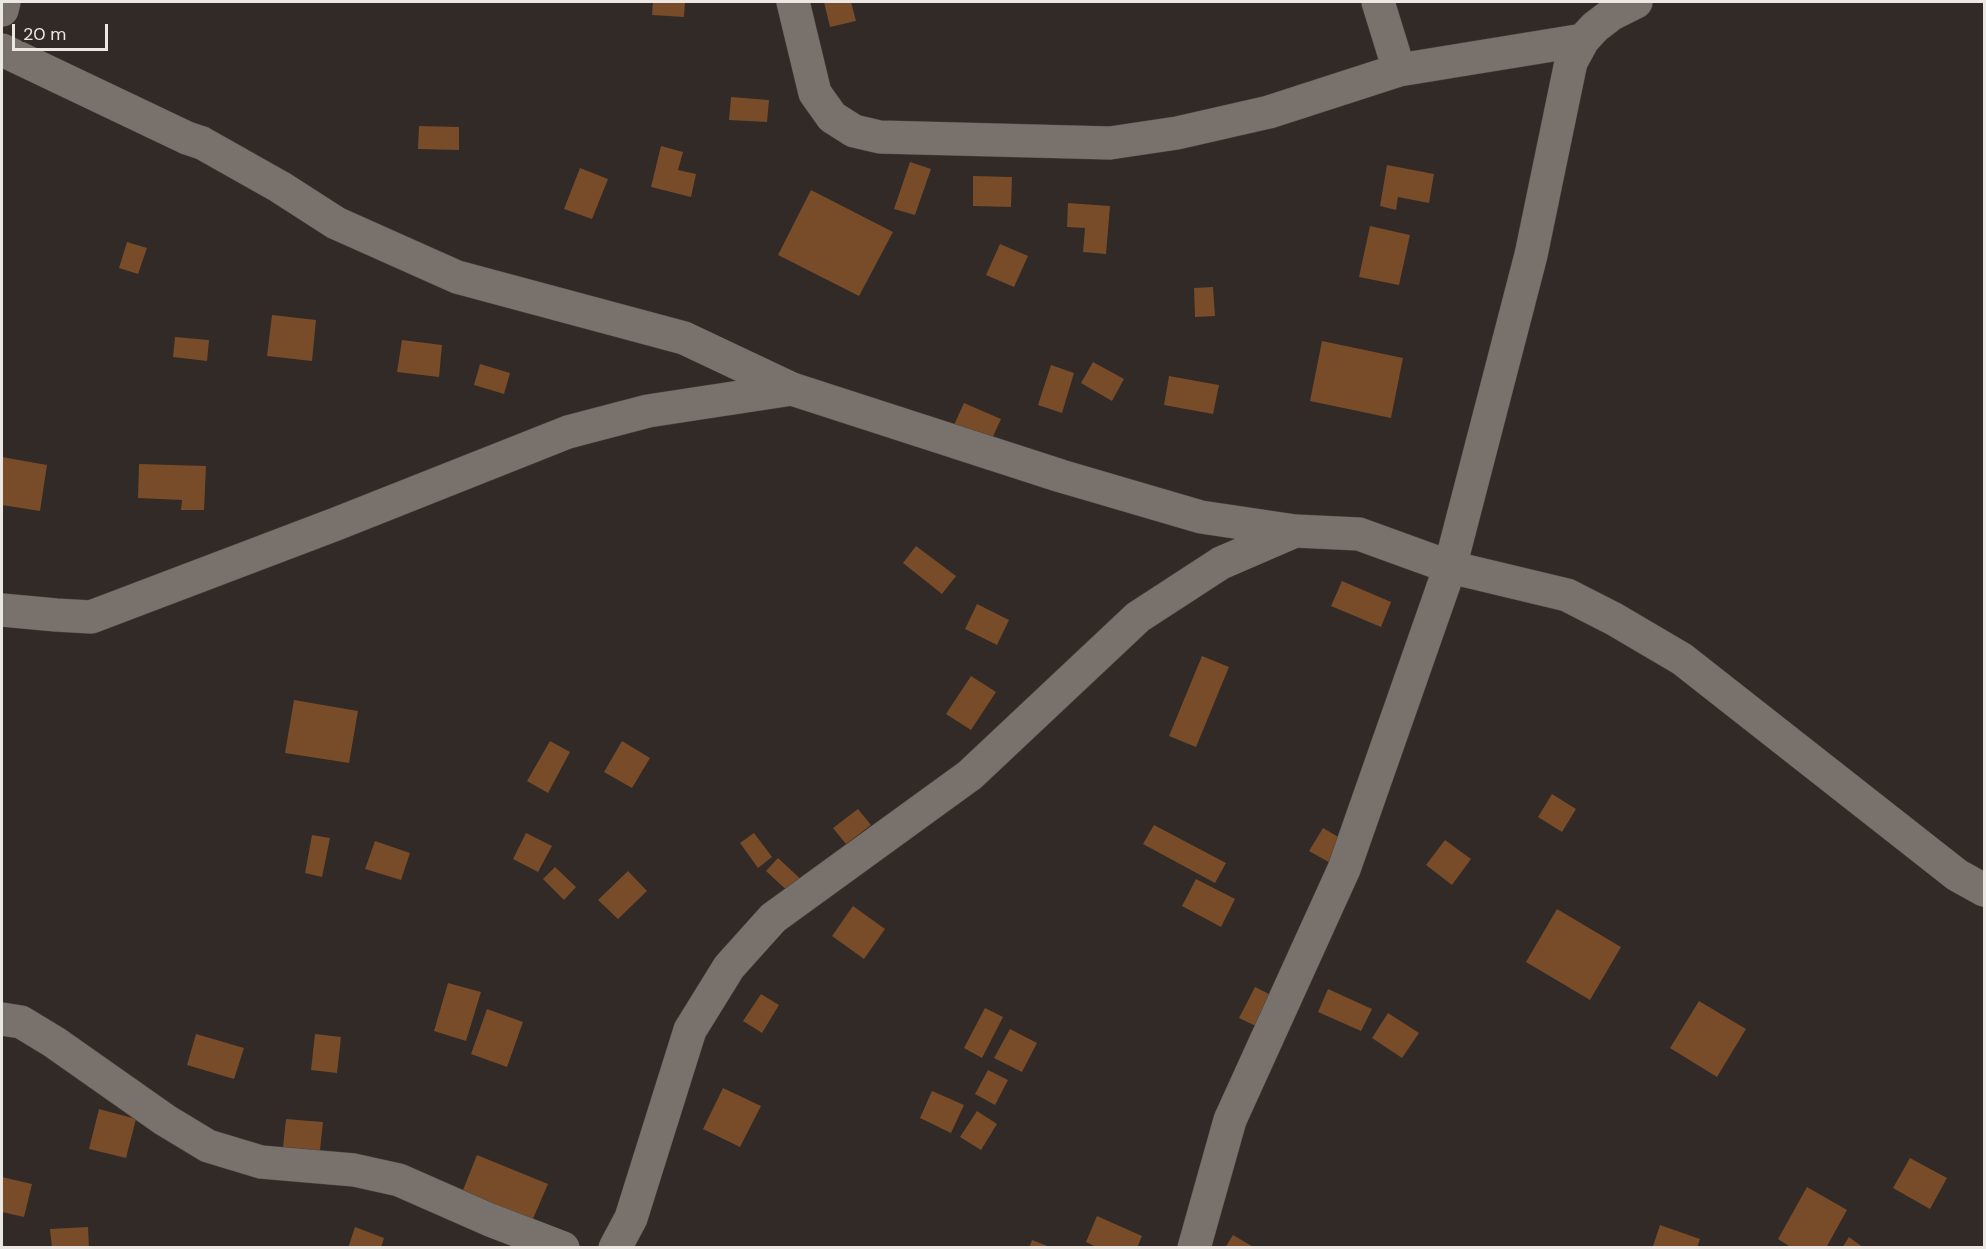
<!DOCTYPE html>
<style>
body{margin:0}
#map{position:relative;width:1986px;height:1249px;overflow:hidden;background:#312a26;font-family:"DM Sans",sans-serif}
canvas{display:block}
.frame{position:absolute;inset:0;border:3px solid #ebe7e3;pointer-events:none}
.scale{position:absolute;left:12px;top:24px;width:96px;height:27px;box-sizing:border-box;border:3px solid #ebe7e3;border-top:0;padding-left:8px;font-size:18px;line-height:21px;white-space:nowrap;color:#ebe7e3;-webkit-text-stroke:4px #312a26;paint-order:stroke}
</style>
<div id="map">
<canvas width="1986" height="1249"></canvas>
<div class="frame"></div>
<div class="scale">20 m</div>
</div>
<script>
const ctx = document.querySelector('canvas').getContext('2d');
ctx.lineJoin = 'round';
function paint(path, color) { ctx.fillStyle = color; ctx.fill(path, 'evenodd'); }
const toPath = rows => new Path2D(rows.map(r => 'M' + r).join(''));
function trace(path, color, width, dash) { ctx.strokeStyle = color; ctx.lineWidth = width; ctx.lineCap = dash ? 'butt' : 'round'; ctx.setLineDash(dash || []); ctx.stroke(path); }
const building = toPath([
 [653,2,685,2,684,17,652,15],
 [824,2,851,2,856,21,830,27],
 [731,97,769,100,767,122,729,120],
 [419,126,459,127,459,150,418,149],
 [661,146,683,152,678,170,696,174,691,197,651,187],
 [910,162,931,169,915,215,894,209],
 [1387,165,1434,174,1429,203,1398,197,1396,210,1380,206],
 [580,168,608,179,592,219,564,209],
 [973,176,1012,177,1011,207,973,206],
 [811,190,893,232,859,296,778,255],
 [1068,203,1110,206,1106,254,1083,252,1085,228,1067,227],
 [1370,226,1410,235,1399,285,1359,277],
 [127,242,147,248,138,274,119,268],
 [1000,244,1028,256,1014,287,986,275],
 [1213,287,1215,316,1195,317,1194,288],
 [272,315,316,320,312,361,267,356],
 [175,337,209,340,207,361,173,357],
 [402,340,442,345,439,377,397,372],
 [1322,341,1403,358,1391,418,1310,401],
 [1093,362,1124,379,1112,401,1081,383],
 [480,364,510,373,504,394,474,385],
 [1051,365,1074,373,1062,413,1038,405],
 [1169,376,1219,385,1213,414,1164,405],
 [964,403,1001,419,990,443,953,427],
 [2,457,47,465,40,511,2,505],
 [139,464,206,466,204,510,181,510,182,500,138,498],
 [916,546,956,576,942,594,903,563],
 [1342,581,1391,602,1381,627,1331,606],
 [977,604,1009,620,997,645,965,629],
 [1202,656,1229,667,1196,747,1169,736],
 [971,676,996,692,971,730,946,714],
 [294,700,358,711,349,763,285,753],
 [550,741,570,752,548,793,527,781],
 [622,741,650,758,632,788,604,772],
 [1552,794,1576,809,1562,832,1538,817],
 [858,809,871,825,846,844,833,828],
 [1154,825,1226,863,1215,883,1143,844],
 [1323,828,1347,842,1334,865,1309,851],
 [526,833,552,846,538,872,513,859],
 [754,833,772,857,758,868,740,843],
 [312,835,330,838,322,877,305,873],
 [1445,840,1471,859,1452,885,1426,865],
 [375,841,410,853,401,880,365,869],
 [778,858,806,884,793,896,766,871],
 [555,867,576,887,564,900,543,879],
 [628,871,647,891,618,919,598,900],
 [1196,879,1235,899,1221,927,1182,906],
 [853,906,885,929,864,959,832,936],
 [1557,909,1621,947,1590,1000,1526,962],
 [448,983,481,992,466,1041,434,1031],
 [1255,987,1273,996,1258,1027,1239,1018],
 [1328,989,1372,1009,1361,1031,1318,1012],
 [761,994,779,1005,762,1033,743,1021],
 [1699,1001,1746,1029,1717,1077,1670,1048],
 [985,1008,1003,1017,982,1058,964,1048],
 [487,1009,523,1022,507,1067,471,1054],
 [1388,1013,1419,1033,1402,1058,1372,1038],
 [1010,1029,1037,1043,1022,1072,994,1058],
 [196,1034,244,1048,234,1079,187,1065],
 [315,1034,341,1037,337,1073,311,1070],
 [988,1070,1008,1080,995,1105,975,1094],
 [723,1088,761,1106,740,1147,703,1129],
 [932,1091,964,1105,951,1133,920,1118],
 [99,1109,136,1119,126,1158,89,1149],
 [977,1111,997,1124,981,1150,960,1137],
 [286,1119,323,1122,319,1160,282,1156],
 [477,1155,548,1184,529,1228,459,1200],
 [1910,1158,1947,1178,1930,1209,1893,1188],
 [2,1177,32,1184,24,1217,2,1212],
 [1807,1187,1847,1210,1826,1248,1792,1248,1778,1239],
 [1097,1216,1142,1236,1137,1248,1098,1248,1086,1242],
 [1660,1225,1700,1239,1697,1248,1653,1246],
 [88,1227,89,1248,52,1248,50,1229],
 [355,1227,384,1238,381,1248,348,1248],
 [1233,1235,1255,1248,1225,1248],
 [1849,1237,1864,1248,1842,1248],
 [1032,1240,1050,1247,1050,1248,1029,1248]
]);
const minor = toPath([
 [793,2,815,93,832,117,854,131,880,137,1110,143,1177,133,1269,112,1399,70,1583,40],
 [1378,2,1399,70],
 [2,10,4,2],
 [2,50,187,138,202,143,280,187,336,223,457,277,684,338,792,389,1061,476,1201,517,1295,531,1359,534,1450,567,1567,595,1614,619,1682,659,1957,875,1984,890],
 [2,610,56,615,91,617,336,524,568,432,648,411,792,389],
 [2,1019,21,1022,54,1042,165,1120,208,1146,261,1162,354,1170,399,1180,490,1220,563,1248],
 [615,1248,631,1218,690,1030,729,967,773,918,970,775,1138,617,1221,563,1295,531],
 [1194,1248,1230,1120,1344,869,1450,567,1531,255,1571,62,1583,40,1595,27,1612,14,1636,2]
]);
paint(building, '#784b29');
trace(minor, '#4b4642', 34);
trace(minor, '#79716b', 33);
</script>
